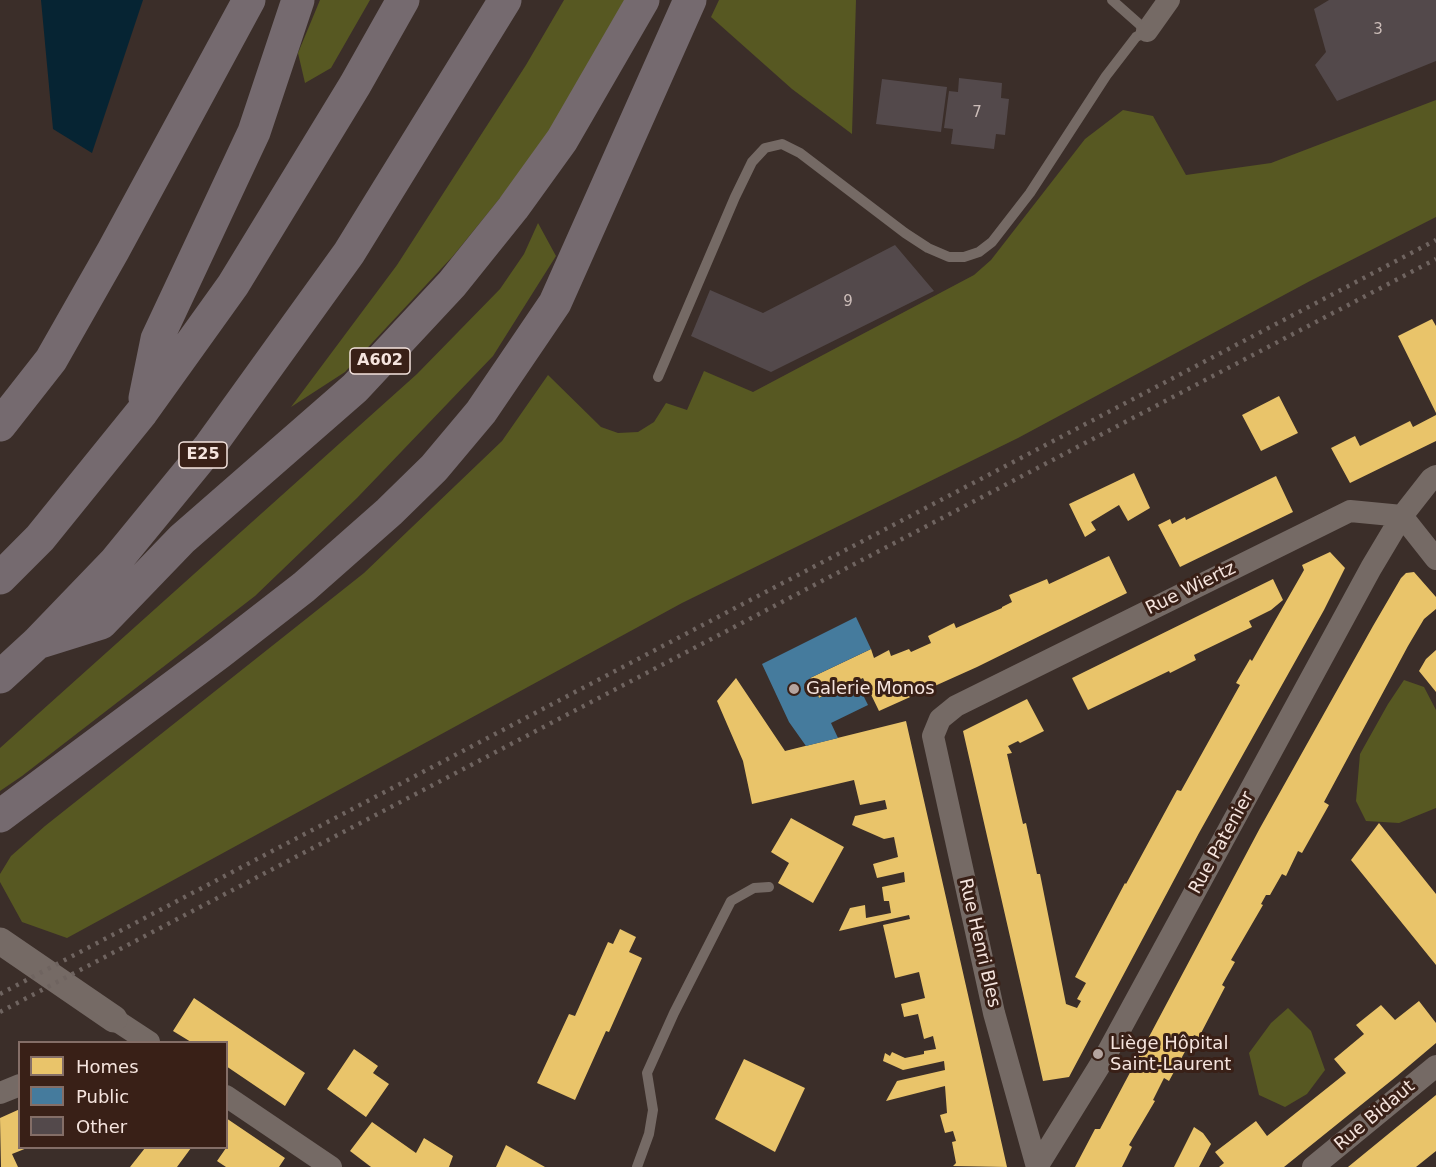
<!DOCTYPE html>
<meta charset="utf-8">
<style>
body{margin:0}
#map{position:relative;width:1436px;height:1167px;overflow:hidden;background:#3b2e29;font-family:"DejaVu Sans",sans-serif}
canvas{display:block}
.legend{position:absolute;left:18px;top:1041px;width:210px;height:108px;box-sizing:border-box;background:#392017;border:2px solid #846e67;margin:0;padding:8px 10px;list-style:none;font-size:18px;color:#f5e4de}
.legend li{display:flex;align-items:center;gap:12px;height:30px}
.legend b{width:30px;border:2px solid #846e67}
</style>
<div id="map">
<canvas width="1436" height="1167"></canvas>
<ul class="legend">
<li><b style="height:16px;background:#e9c46a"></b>Homes</li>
<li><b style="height:16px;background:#457b9d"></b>Public</li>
<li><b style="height:16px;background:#53494b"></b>Other</li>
</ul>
</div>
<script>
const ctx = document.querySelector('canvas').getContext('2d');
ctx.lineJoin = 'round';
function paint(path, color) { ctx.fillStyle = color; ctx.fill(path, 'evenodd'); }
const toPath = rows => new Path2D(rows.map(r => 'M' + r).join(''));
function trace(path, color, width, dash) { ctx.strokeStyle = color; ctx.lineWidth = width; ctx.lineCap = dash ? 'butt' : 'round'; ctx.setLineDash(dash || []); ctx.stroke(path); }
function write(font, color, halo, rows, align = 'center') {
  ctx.font = font + ' "DejaVu Sans",sans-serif'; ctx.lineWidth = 6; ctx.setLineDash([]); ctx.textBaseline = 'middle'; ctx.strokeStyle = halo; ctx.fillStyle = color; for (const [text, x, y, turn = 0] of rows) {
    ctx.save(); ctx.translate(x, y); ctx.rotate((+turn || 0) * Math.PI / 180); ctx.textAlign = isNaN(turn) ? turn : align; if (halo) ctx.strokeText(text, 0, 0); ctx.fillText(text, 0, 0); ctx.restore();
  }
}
const green = toPath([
 [320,0,370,0,331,68,305,83,298,53],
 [564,0,628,0,535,155,453,256,345,372,291,407,397,265,526,65],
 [719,0,856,0,852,134,792,89,711,17],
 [1436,100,1436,217,1310,281,1018,438,682,603,67,938,22,922,0,882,0,874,11,856,45,826,364,573,502,441,548,375,601,427,618,433,638,432,654,422,666,403,687,410,704,371,753,392,974,275,991,260,1085,139,1123,110,1153,116,1186,175,1271,163],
 [538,223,556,256,493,356,357,498,255,596,22,776,0,791,0,748,417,374,500,289,524,254],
 [1404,680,1424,687,1436,710,1436,808,1399,823,1366,821,1356,801,1360,754,1388,704],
 [1288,1008,1311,1031,1325,1070,1307,1094,1285,1107,1259,1095,1249,1053,1271,1023]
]);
const water = toPath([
 [41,0,143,0,92,153,53,129]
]);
const homes = toPath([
 [1432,319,1436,326,1436,413,1398,336],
 [1279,396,1298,433,1261,451,1242,415],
 [1436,415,1436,441,1350,483,1331,448,1355,436,1360,446,1410,421,1413,427],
 [1134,473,1150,508,1128,521,1119,505,1091,522,1096,530,1085,537,1069,504],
 [1276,476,1293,512,1180,567,1158,525,1170,519,1172,524,1185,517,1186,520],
 [1330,552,1345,568,1324,610,1199,833,1069,1077,1043,1081,963,731,1027,699,1044,731,1020,743,1018,741,1008,746,1012,753,1007,754,1023,824,1026,823,1037,874,1040,874,1066,1004,1077,1008,1081,1001,1077,999,1086,983,1075,977,1125,883,1126,884,1177,790,1181,791,1240,685,1236,683,1250,659,1252,661,1304,570,1302,565],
 [1109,556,1127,593,977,667,879,711,863,678,819,698,810,678,871,649,874,658,889,650,891,656,909,649,911,652,931,643,928,636,954,623,956,628,1002,608,1002,607,1012,602,1009,595,1047,579,1049,584],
 [1414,572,1436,597,1436,609,1424,619,1408,646,1324,802,1329,805,1302,853,1298,851,1286,876,1282,874,1270,895,1266,895,1261,904,1263,905,1231,960,1235,962,1222,985,1225,987,1199,1037,1194,1035,1169,1081,1164,1078,1153,1100,1155,1101,1129,1145,1132,1147,1122,1167,1075,1167,1095,1129,1100,1129,1260,828,1373,626,1401,578,1406,573],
 [1273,579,1283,600,1271,610,1249,621,1252,627,1194,655,1196,660,1170,673,1169,671,1088,710,1072,678],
 [1436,650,1436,692,1419,671,1426,659],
 [736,678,785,751,906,721,1007,1167,953,1166,956,1163,952,1142,956,1141,953,1131,945,1133,940,1115,947,1113,945,1086,886,1101,897,1081,945,1070,944,1061,903,1070,883,1061,885,1053,890,1056,892,1052,905,1058,924,1054,924,1051,936,1049,933,1036,924,1039,918,1014,904,1017,901,1004,925,998,919,972,895,978,883,925,910,919,909,915,839,931,850,908,865,905,866,918,891,913,889,901,884,901,882,887,905,882,904,872,877,878,873,864,898,857,894,837,884,839,852,825,855,816,887,809,885,800,860,805,854,780,752,804,743,761,717,701],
 [791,818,844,847,813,903,778,883,789,863,771,852],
 [1379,823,1436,894,1436,965,1351,860],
 [620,929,636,937,629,952,642,958,609,1032,606,1031,575,1100,537,1083,569,1014,575,1016,608,942,613,944],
 [194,998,305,1073,285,1106,226,1066,226,1042,191,1042,173,1031],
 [1419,1001,1436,1023,1436,1043,1397,1076,1284,1167,1219,1167,1224,1163,1215,1152,1256,1121,1267,1136,1346,1073,1334,1059,1364,1034,1356,1025,1381,1005,1395,1020],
 [354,1049,378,1066,373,1073,389,1084,366,1117,327,1089],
 [744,1059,805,1088,775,1152,715,1119],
 [1436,1095,1436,1151,1416,1167,1348,1167],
 [20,1109,20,1148,27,1148,12,1154,18,1167,1,1167,0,1118],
 [226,1118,285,1158,279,1167,226,1167,217,1161,226,1148],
 [372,1122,416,1153,424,1138,453,1156,449,1167,371,1167,350,1151],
 [1194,1127,1203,1133,1211,1144,1199,1167,1174,1167],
 [506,1145,545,1167,496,1167],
 [145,1148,191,1148,177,1167,130,1167]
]);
const public = toPath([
 [856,617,871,649,810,678,819,698,856,681,868,705,831,723,838,738,806,746,789,722,762,664]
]);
const building = toPath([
 [1329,0,1436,0,1436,61,1337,101,1315,65,1326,52,1314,9],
 [959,78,1002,83,1001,98,1009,99,1005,135,996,134,994,149,951,144,953,129,944,128,949,91,958,92],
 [882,79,947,87,941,132,876,124],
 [895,245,934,291,771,372,691,336,710,290,763,313]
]);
const service = toPath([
 [658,377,735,197,752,162,765,148,782,144,800,153,905,233,928,248,949,257,964,257,979,252,992,242,1030,193,1106,76,1136,37,1147,31,1112,0],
 [637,1167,649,1134,653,1110,647,1073,674,1013,731,901,754,888,769,887]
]);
const minor = toPath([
 [1147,31,1169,0],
 [1402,516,1436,559],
 [114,1019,149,1042],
 [0,1093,20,1085],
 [226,1096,331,1167],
 [1037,1167,994,1013,933,736,940,719,956,706,1350,511,1402,516],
 [1037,1167,1105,1057,1371,568,1402,516,1431,479,1436,476],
 [1313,1167,1436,1066]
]);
const tertiary = toPath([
 [0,941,114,1019]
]);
const motorway = toPath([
 [145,398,157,339,254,132,298,0],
 [0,425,51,360,113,251,249,0],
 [0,578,40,538,142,412,233,285,355,85,403,0],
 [37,643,101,623,182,539,355,388,452,284,513,208,562,140,643,0],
 [0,677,37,643,115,562,210,446,349,253,505,0],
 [0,816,219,653,304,587,389,512,434,468,481,412,555,303,690,0]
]);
const rail = toPath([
 [0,994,1436,240],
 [0,1012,1436,259]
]);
const markers = [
 [794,689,6,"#b4a49f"],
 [1098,1054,6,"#b4a49f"]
];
const numberNames = [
 ["3",1378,30],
 ["7",977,113],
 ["9",848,302]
];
const shields = [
 [380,361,60],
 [203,455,48]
];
const shieldNames = [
 ["A602",380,361],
 ["E25",203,455]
];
const streetNames = [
 ["Rue Wiertz",1191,589,-26],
 ["Rue Patenier",1222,843,-61],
 ["Rue Henri Bles",979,943,77],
 ["Rue Bidaut",1375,1116,-40]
];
const poiNames = [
 ["Galerie Monos",806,689],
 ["Liège Hôpital",1110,1044],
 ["Saint-Laurent",1110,1065]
];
paint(green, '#575822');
paint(water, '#062433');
paint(homes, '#e9c46a');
paint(public, '#457b9d');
paint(building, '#53494b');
trace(service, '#756a65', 10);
trace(minor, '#756a65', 22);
trace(tertiary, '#756a65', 27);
trace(motorway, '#756a6f', 33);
trace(rail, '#6f6460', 4.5, [3, 6]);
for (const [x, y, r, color] of markers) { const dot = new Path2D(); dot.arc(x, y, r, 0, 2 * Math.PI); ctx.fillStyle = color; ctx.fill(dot); trace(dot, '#392017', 2); }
write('15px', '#ccbdb9', null, numberNames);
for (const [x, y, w] of shields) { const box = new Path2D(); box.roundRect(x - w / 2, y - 13, w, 26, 4.5); ctx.fillStyle = '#392017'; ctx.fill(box); trace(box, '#f5e4de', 1.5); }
write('bold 16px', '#f5e4de', null, shieldNames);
write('18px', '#f5e4de', '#392017', streetNames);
write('18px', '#f5e4de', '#392017', poiNames, 'left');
</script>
